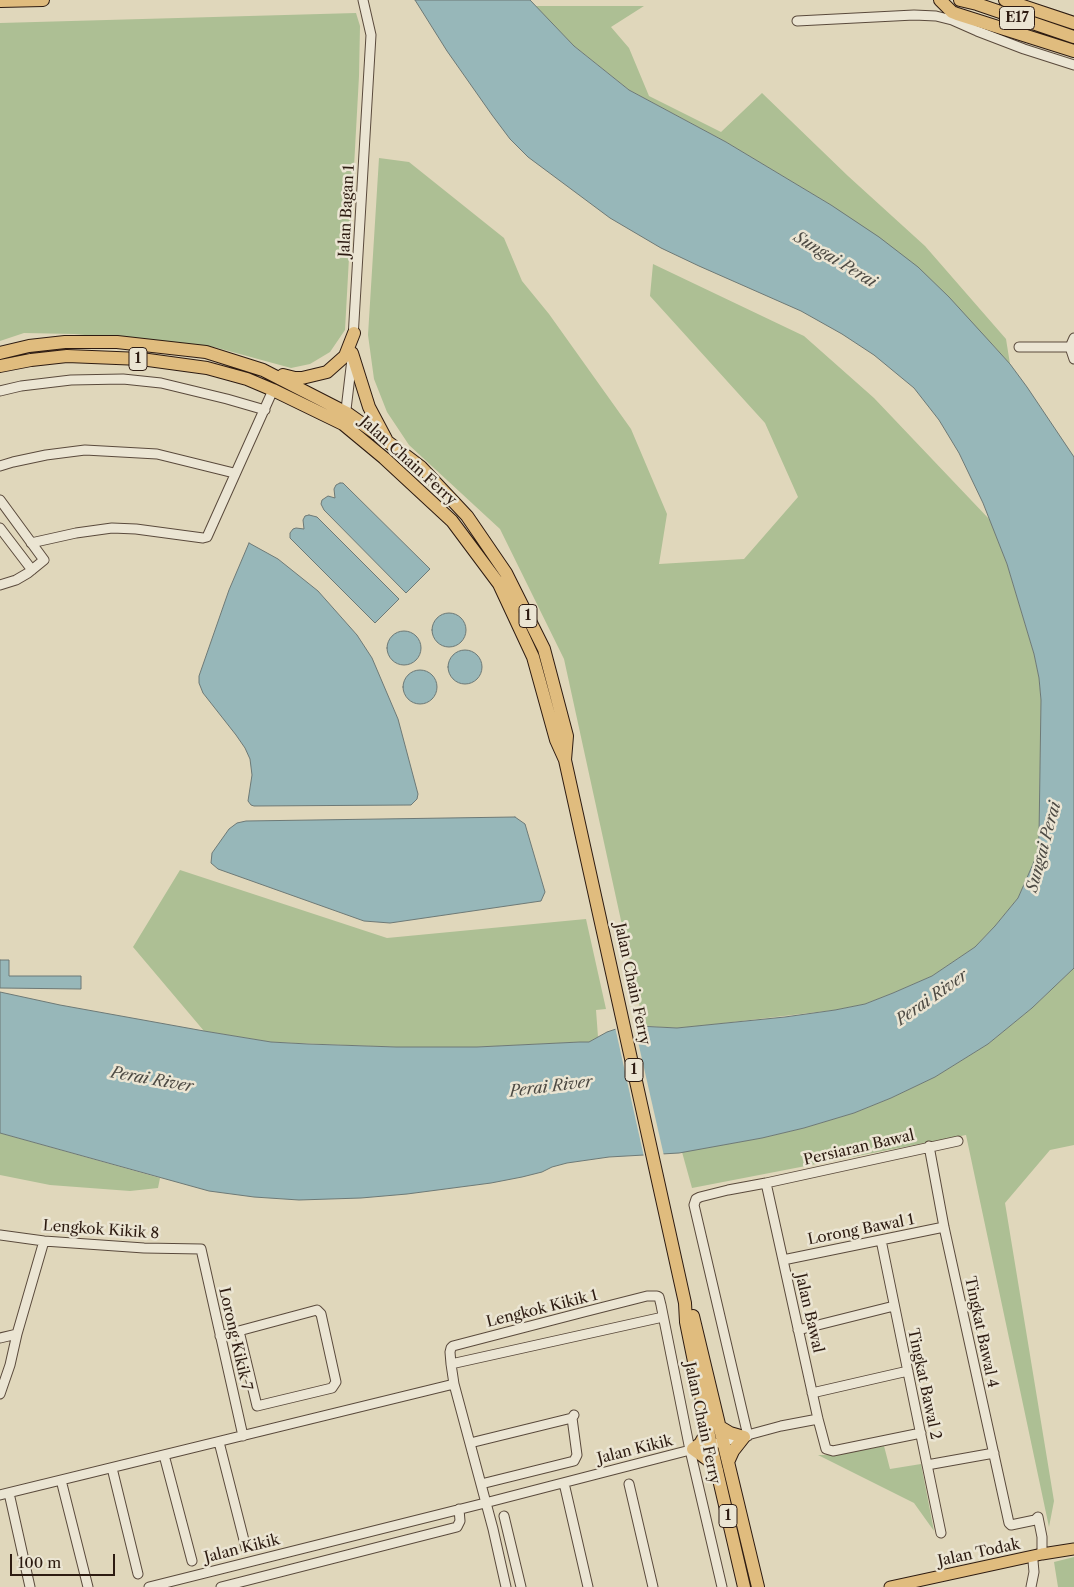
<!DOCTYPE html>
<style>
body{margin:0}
#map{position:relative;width:1074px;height:1587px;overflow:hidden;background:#e0d7bb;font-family:"Libre Caslon Text",serif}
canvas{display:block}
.scale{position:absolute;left:10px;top:1554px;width:105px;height:22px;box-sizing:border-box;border:2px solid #2d1b11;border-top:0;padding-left:6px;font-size:15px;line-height:18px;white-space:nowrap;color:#2d1b11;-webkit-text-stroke:4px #ebe5d3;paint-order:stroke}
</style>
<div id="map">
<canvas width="1074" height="1587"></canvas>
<div class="scale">100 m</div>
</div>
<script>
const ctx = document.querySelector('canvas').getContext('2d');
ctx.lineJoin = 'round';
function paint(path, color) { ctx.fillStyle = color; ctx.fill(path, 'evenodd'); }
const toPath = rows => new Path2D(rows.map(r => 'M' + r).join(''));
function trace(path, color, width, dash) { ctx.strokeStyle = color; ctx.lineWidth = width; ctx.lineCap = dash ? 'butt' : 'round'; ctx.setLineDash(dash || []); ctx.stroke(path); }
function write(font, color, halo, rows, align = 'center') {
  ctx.font = font + ' "Libre Caslon Text",serif'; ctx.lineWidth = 5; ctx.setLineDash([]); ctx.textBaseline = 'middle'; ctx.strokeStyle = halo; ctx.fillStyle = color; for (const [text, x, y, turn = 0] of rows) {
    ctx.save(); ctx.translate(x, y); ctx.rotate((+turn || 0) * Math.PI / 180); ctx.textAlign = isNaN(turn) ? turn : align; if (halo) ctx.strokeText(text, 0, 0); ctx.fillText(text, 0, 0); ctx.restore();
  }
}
const green = toPath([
 [535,6,644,6,611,27,629,48,649,96,721,132,762,93,848,176,925,246,1006,339,1010,364,991,343,831,205,726,142,629,90,574,46],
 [356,13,360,26,359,76,345,330,330,352,310,364,291,368,214,347,74,334,24,333,0,341,0,23],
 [379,158,409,162,504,238,522,281,549,314,631,429,667,514,659,564,744,559,798,497,765,423,650,296,653,264,804,336,874,398,990,520,1007,564,1034,654,1039,678,1041,700,1039,836,1037,855,1018,898,995,926,975,947,932,976,893,993,865,1004,835,1010,699,1026,677,1028,644,1026,564,659,500,529,409,445,387,412,374,379,368,335],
 [180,870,387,938,586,919,606,1009,596,1010,598,1037,589,1042,580,1042,477,1047,396,1047,271,1042,204,1031,133,947],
 [1074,968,1074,1145,1050,1150,1005,1203,1054,1501,1049,1527,966,1135,692,1188,682,1152,762,1138,804,1128,854,1113,891,1098,935,1077,988,1044,1032,1008],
 [0,1133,160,1178,158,1188,130,1191,50,1185,0,1175],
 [884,1446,890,1469,921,1464,934,1531,914,1503,818,1455,836,1455],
 [1074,1557,1074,1587,1058,1587,1054,1562]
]);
const water = toPath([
 [415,0,530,0,574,46,629,90,726,142,831,205,879,237,918,267,949,297,991,343,1010,364,1027,387,1074,457,1074,968,1032,1008,988,1044,935,1077,891,1098,854,1113,804,1128,762,1138,679,1153,609,1157,567,1163,552,1167,542,1172,522,1177,491,1183,407,1194,361,1198,299,1200,254,1197,209,1191,0,1133,0,992,60,1005,204,1031,271,1042,308,1044,396,1047,477,1047,580,1042,589,1042,607,1032,619,1028,638,1026,677,1028,785,1017,835,1010,865,1004,893,993,932,976,975,947,995,926,1018,898,1037,855,1039,836,1041,700,1039,678,1034,654,1007,564,983,503,959,453,939,420,914,388,874,355,842,334,801,311,699,266,661,248,610,218,528,157,510,139,492,115,447,51,415,0],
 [340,483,343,483,347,487,430,569,406,593,324,510,321,504,322,500,328,496,335,498,334,489,336,485,340,483],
 [309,515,317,517,399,599,375,623,290,538,290,533,293,529,296,528,304,529,303,520,305,516,309,515],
 [249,543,278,559,318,591,357,635,372,658,398,719,418,794,417,799,411,805,254,806,251,805,248,801,252,775,250,759,245,748,236,735,203,693,199,683,199,676,229,590,249,543],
 '432 630a17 17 0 1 1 34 0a17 17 0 1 1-34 0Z',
 '387 648a17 17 0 1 1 34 0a17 17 0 1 1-34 0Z',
 '448 667a17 17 0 1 1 34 0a17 17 0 1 1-34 0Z',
 '403 687a17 17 0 1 1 34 0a17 17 0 1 1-34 0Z',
 [515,817,525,824,545,892,541,901,390,923,364,921,218,869,211,863,212,853,229,829,237,823,246,821,515,817],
 [0,960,9,960,9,976,81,976,81,989,0,988,0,960]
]);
const pier = toPath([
 [634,1024,664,1156,644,1157,615,1027]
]);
const minor = toPath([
 [797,21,914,15,936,16,952,20,977,31,1024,49,1074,65],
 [353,338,371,35,363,0],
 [1074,338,1070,347,1074,359],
 [1019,347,1070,347],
 [0,391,21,386,71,380,123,379,161,383,227,399,265,410],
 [345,418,352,359],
 [0,466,13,462,46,455,85,450,157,454,234,473],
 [0,500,44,560,28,573,16,580,0,585],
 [0,528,32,570],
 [31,543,76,533,112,528,136,529,203,538,207,537,273,390],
 [929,1146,944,1227,1009,1523,1011,1525,1035,1520,1038,1517,1042,1537,1042,1554],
 [766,1183,818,1419,826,1449,833,1451,921,1433],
 [0,1235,44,1241,144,1248,201,1249,243,1436],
 [881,1240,941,1533],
 [783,1260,944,1227],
 [798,1330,894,1306],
 [220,1336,317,1310,321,1314,336,1382,332,1388,257,1406,239,1331],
 [0,1338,17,1334],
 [451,1364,663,1317],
 [812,1393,908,1371],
 [0,1394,10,1365,17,1334,44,1241],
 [748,1436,694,1205,696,1199,700,1197,728,1190,766,1183,958,1141],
 [219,1442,246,1548],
 [470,1443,572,1418,574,1415],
 [718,1443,781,1426,818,1419],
 [164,1455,192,1561],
 [927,1465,994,1453],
 [112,1468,138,1574],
 [61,1480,88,1587],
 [564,1483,588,1587],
 [481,1484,574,1461,577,1455,572,1418],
 [629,1484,653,1587],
 [9,1493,30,1587],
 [0,1495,454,1384],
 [504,1516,521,1587],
 [149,1587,485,1503,694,1449],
 [221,1587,457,1527,460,1521,459,1509],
 [506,1587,493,1529,454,1384,451,1364,450,1352,451,1348,453,1346,584,1312,647,1296,657,1296,659,1297,661,1305,690,1450,722,1587],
 [1031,1587,1034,1572,1033,1561]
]);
const major = toPath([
 [890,1587,1042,1554,1074,1549]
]);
const highway = toPath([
 [940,0,952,12,957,14,1074,51],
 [960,0,977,4,1074,37],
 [1005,0,1074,23],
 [0,1,43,0],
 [0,353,29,346,65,342,117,342,206,352,263,370,347,413,388,442,421,467,467,516,506,573,544,649,567,736,565,760],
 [352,353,369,407,386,439],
 [0,366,31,360,67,356,141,359,207,368,247,379,273,390,343,424,384,458,452,521,499,584,533,657,556,740,565,760,685,1303,686,1322,711,1445,744,1587],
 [283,375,295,378,302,378,327,372,345,356,354,333],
 [693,1316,758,1587],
 [720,1427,730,1433,744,1437,733,1451,728,1462],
 [708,1430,700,1444,693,1449,711,1462,717,1470]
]);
const shields = [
 [1017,18,35],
 [138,359,18],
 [528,616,18],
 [634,1070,18],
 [728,1516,18]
];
const shieldNames = [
 ["E17",1017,18],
 ["1",138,359],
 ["1",528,616],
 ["1",634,1070],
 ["1",728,1516]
];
const streetNames = [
 ["Jalan Bagan 1",347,211,-87],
 ["Jalan Chain Ferry",408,461,42],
 ["Jalan Chain Ferry",632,984,78],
 ["Persiaran Bawal",859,1148,-13],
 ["Lengkok Kikik 8",101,1230,4],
 ["Lorong Bawal 1",861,1230,-11],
 ["Lengkok Kikik 1",542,1309,-14],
 ["Jalan Bawal",809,1313,77],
 ["Tingkat Bawal 4",981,1332,78],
 ["Lorong Kikik 7",235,1339,77],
 ["Tingkat Bawal 2",924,1384,78],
 ["Jalan Chain Ferry",702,1423,78],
 ["Jalan Kikik",635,1450,-14],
 ["Jalan Kikik",242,1549,-14],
 ["Jalan Todak",979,1553,-12]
];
const waterNames = [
 ["Sungai Perai",835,260,31],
 ["Sungai Perai",1044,847,-75],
 ["Perai River",932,998,-35],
 ["Perai River",152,1080,10],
 ["Perai River",551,1087,-7]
];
paint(green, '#adbf94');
paint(water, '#97b7b9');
trace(water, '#6d7976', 1);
paint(pier, '#e0d7bb');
trace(minor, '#5a4a3c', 11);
trace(major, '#2d1b11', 13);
trace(highway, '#2d1b11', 14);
trace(minor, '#ebe5d3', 9);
trace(major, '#e0bc7e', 11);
trace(highway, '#e0bc7e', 12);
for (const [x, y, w] of shields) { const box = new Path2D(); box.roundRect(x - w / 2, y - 11.5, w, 23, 4); ctx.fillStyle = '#ebe5d3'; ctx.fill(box); trace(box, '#2d1b11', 1); }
write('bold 14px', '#2d1b11', null, shieldNames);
write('15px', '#2d1b11', '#ebe5d3', streetNames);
write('italic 16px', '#4d4a43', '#ebe5d3', waterNames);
</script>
